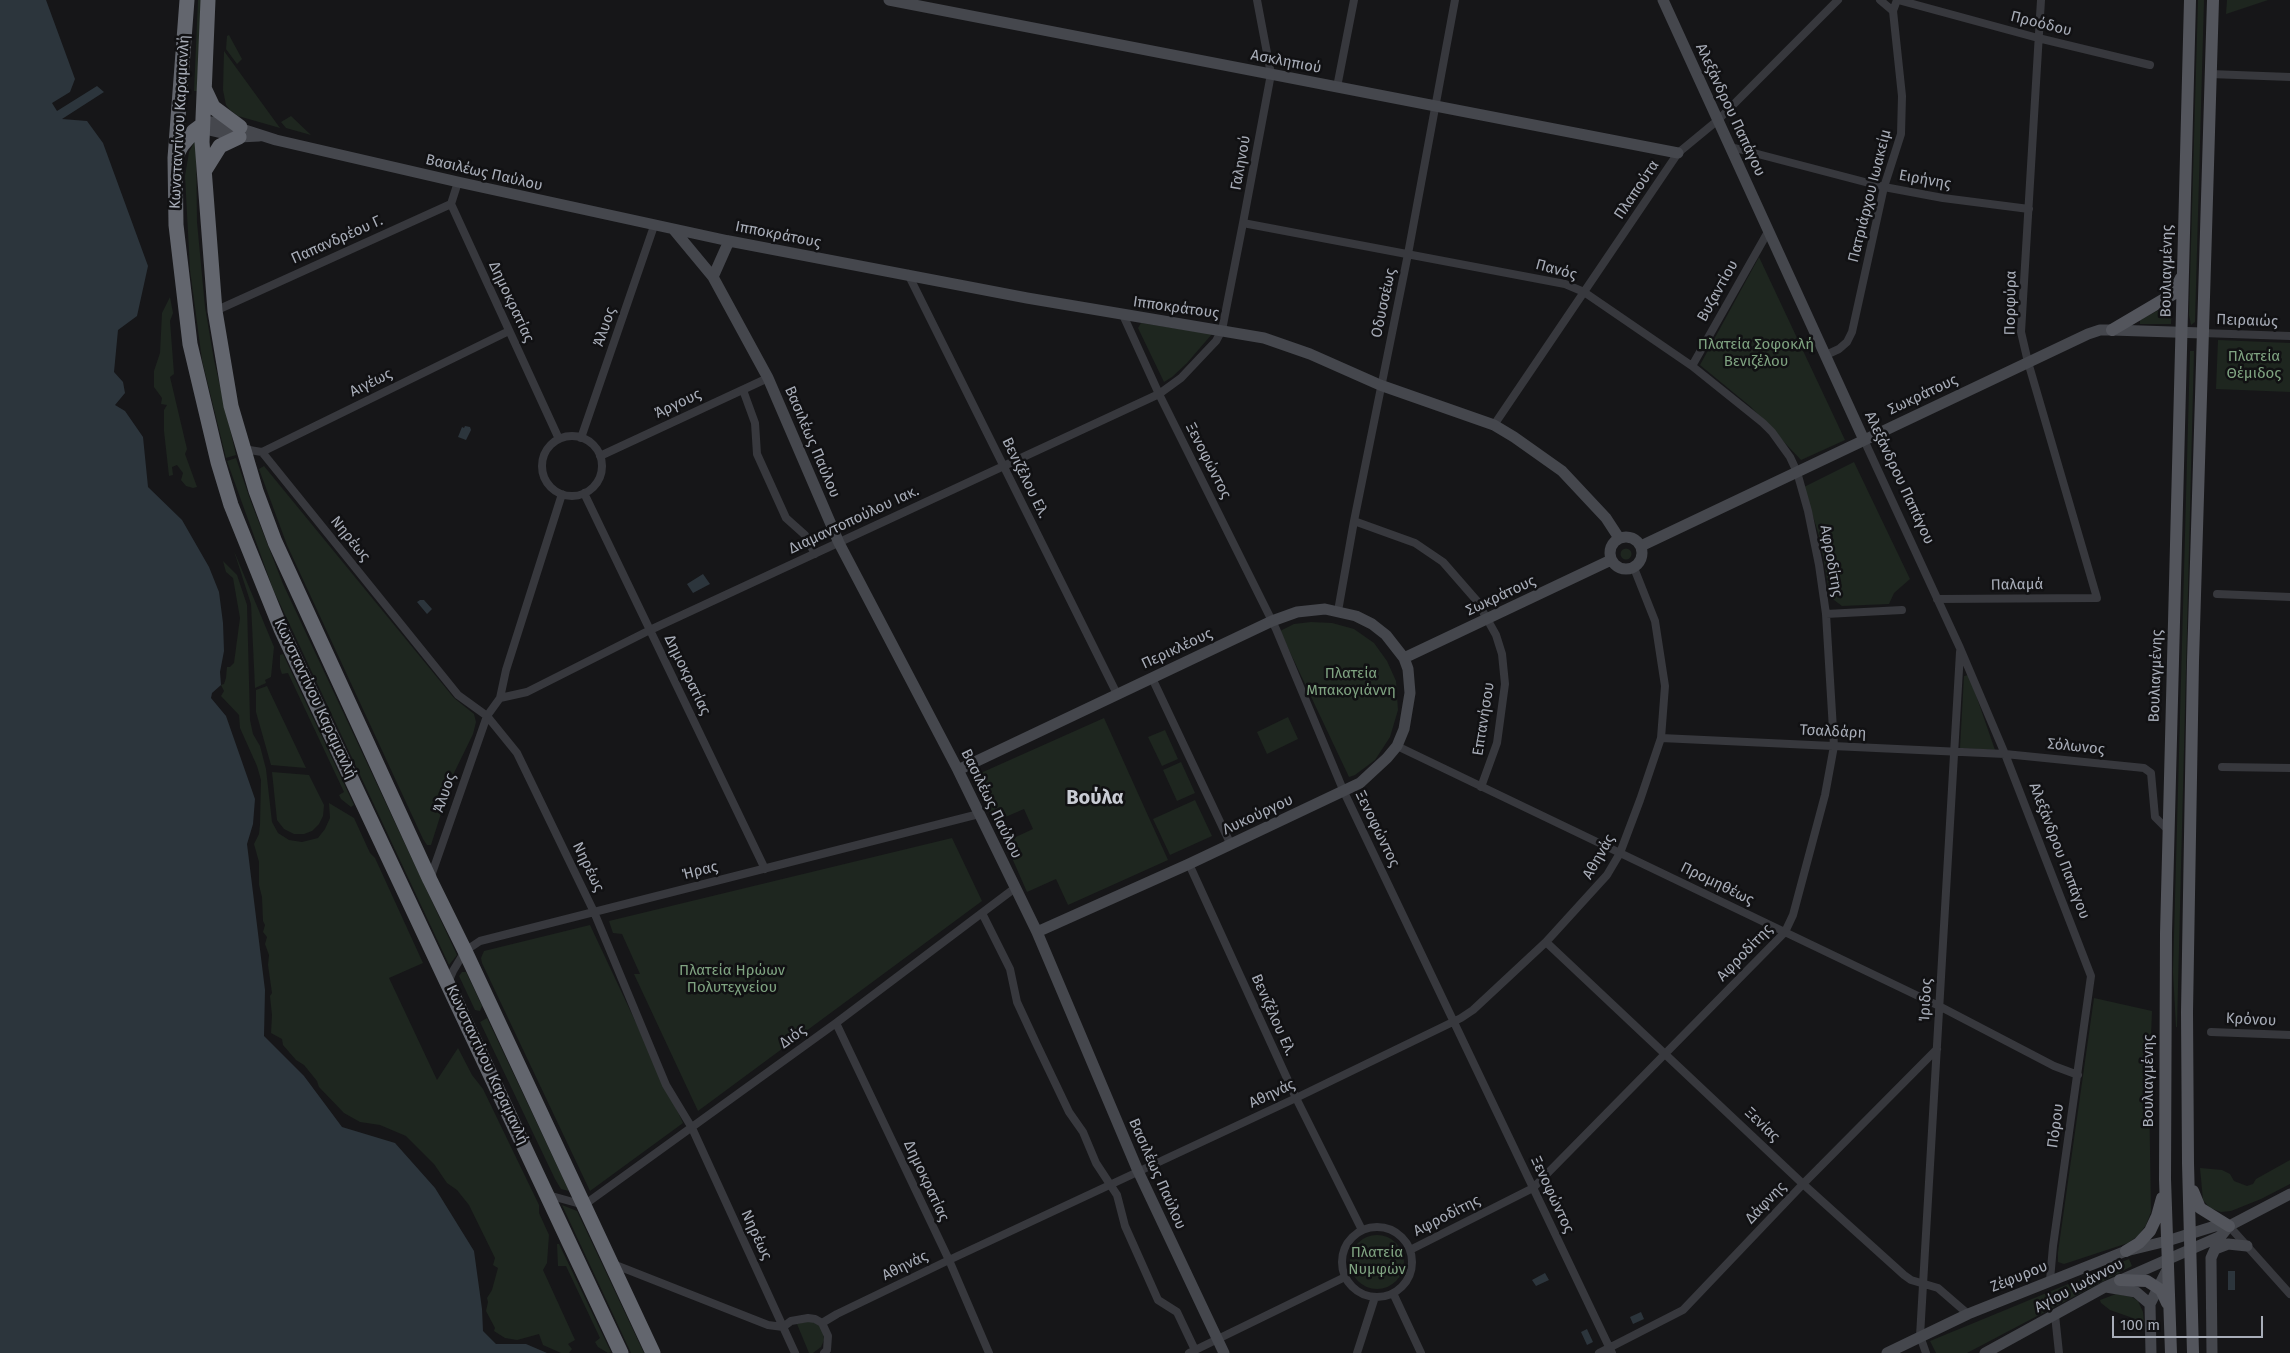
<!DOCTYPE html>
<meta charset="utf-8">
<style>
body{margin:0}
#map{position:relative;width:2290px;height:1353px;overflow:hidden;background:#161618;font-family:"Fira Sans",sans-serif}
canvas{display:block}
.scale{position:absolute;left:2112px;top:1316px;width:151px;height:22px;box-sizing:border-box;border:2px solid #a8adb8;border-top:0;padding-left:6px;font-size:15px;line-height:18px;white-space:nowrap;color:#a8adb8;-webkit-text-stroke:4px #111113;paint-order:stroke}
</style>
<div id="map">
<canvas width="2290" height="1353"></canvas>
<div class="scale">100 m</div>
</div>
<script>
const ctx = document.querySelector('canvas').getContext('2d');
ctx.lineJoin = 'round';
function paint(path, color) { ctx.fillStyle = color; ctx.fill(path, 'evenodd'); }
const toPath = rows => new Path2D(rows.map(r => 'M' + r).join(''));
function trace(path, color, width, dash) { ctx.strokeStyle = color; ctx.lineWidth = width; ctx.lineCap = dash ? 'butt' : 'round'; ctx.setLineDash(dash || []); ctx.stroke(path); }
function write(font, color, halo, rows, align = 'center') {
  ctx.font = font + ' "Fira Sans",sans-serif'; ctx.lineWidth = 5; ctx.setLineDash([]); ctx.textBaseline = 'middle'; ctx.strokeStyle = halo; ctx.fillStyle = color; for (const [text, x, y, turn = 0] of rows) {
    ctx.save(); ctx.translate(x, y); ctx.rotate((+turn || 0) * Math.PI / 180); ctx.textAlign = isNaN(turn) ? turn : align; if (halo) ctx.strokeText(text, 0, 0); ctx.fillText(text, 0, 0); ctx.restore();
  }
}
const green = toPath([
 [198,0,201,0,197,91,194,91],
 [2198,0,2204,0,2195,322,2191,325,2189,315],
 [2227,0,2268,0,2226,14],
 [229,35,242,59,237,64,226,49,227,36],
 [224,51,280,128,238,116,230,110,226,105,223,90],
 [291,116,311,135,286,128,281,122],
 [196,139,197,222,205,307,214,360,236,455,226,458,202,360,190,270,185,176,189,152],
 [1759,257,1845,440,1801,460,1751,407,1700,365],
 [170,297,173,313,170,321,174,374,170,377,187,449,185,454,197,487,193,488,186,486,181,480,183,473,177,465,172,467,173,475,169,476,164,431,164,410,167,405,161,404,162,398,154,387,154,371,160,353,162,313],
 [2172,303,2171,324,2140,324,2140,320],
 [1141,323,1212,334,1187,363,1172,377,1164,382,1138,328],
 [2218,340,2290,343,2290,392,2216,389],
 [2190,351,2194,351,2177,1027,2176,1027,2173,972],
 [236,458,251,502,283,584,457,955,449,965,273,589,227,461],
 [1854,462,1910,579,1894,593,1889,604,1842,606,1830,597,1820,539,1804,487],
 [264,466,454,698,474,714,476,722,473,734,454,773,431,845,427,845,423,839,287,545,259,469],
 '1620.5 554a5.5 5.5 0 1 1 11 0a5.5 5.5 0 1 1-11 0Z',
 [234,551,274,647,271,677,265,680,266,683,255,688,251,604],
 [223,561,237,575,247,605,250,720,253,734,260,746,266,769,272,822,278,833,289,840,302,842,318,838,325,829,330,818,329,803,354,818,370,853,375,858,423,963,389,978,437,1080,458,1048,472,1075,483,1089,539,1205,539,1213,549,1235,547,1263,543,1270,575,1340,568,1344,572,1349,569,1353,561,1353,543,1345,539,1334,517,1340,505,1338,494,1331,495,1328,486,1311,488,1302,487,1298,492,1290,498,1268,493,1265,495,1258,469,1205,457,1190,447,1183,434,1164,406,1136,380,1125,360,1122,344,1113,319,1087,317,1081,304,1065,296,1060,283,1045,282,1039,271,1033,272,1015,270,996,272,993,268,965,269,955,265,944,267,937,263,932,265,925,263,921,262,897,259,885,259,862,254,844,259,834,260,824,261,780,257,766,240,728,239,715,221,696,224,691,221,685,224,684,226,678,227,667,230,667,234,663,240,618,233,578,226,572],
 [1311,622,1332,623,1354,629,1374,643,1387,661,1396,681,1398,710,1390,737,1375,760,1355,775,1349,777,1280,631,1294,624],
 [283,654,354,805,351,807,341,799,339,795,344,792,288,673,282,674,280,668,280,655],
 [1969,675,1995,750,1960,748,1964,676],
 [267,686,306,768,271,765,256,712,256,690],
 [1288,717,1298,739,1267,754,1257,732],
 [1104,718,1168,860,1068,905,1056,879,1027,892,1005,842,1033,829,1024,809,994,822,974,776],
 [1165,730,1178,759,1162,766,1148,737],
 [1181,762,1195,793,1177,801,1163,770],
 [272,772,309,775,324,805,323,816,319,824,312,831,304,834,294,834,284,829,277,820],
 [1195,800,1212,836,1170,855,1153,819],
 [952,838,982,901,698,1111,634,974,640,974,622,934,613,933,609,921],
 [590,925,683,1123,590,1191,482,963,481,958,484,951],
 [462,972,466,972,482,1006,480,1011,475,1010,459,976],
 [2094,998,2152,1011,2149,1089,2151,1212,2146,1225,2138,1236,2128,1243,2064,1264,2058,1262,2058,1252],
 [487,1018,569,1191,561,1189,555,1179,480,1022],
 [2290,1160,2290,1184,2261,1199,2231,1211,2221,1212,2210,1208,2203,1200,2200,1168,2222,1170,2230,1174,2234,1181,2247,1186,2253,1184,2256,1179],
 [562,1205,577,1211,644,1353,631,1353],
 '1350 1262a27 27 0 1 1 54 0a27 27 0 1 1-54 0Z',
 [557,1244,559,1244,611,1352,608,1353,598,1347,595,1342,600,1338,566,1266,558,1266],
 [2129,1259,2132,1266,1967,1353,1936,1353,1930,1341],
 [2116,1294,2132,1297,2138,1301,2143,1312,2144,1322,2110,1310,2101,1303,2100,1300],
 [805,1322,813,1322,820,1326,823,1332,824,1340,821,1347,813,1353,809,1353,797,1324]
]);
const water = toPath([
 [0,0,46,0,75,79,70,92,52,103,57,111,97,86,104,92,62,119,87,121,103,143,148,266,137,316,118,330,114,372,123,382,125,393,115,405,125,411,143,437,148,487,182,520,209,567,219,592,223,623,224,651,220,672,221,685,212,693,211,698,226,716,255,799,253,824,247,844,265,990,264,1036,304,1076,342,1127,395,1143,435,1188,474,1251,482,1309,483,1331,496,1344,526,1344,547,1353,0,1353],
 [465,426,470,427,471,430,466,440,458,437,462,427,464,428],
 [703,574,710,584,693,593,687,584],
 [420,600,424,600,432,609,427,614,417,602],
 [2228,1271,2235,1271,2235,1290,2228,1290],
 [1545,1273,1549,1280,1536,1286,1532,1280],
 [1641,1312,1644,1319,1633,1324,1630,1317],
 [1587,1329,1593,1342,1587,1345,1581,1332]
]);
const street = toPath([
 [1880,0,1893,11],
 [1898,0,2038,38,2150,65],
 [2210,74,2290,77],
 [1337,87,1354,0],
 [1731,147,1884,187,1943,198,2029,209],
 [451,204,559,439],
 [1243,223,1565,284,1584,292,1692,366,1763,423,1772,432,1790,457,1797,472,1808,511,1819,565,1826,614,1834,746,1825,795,1793,915,1785,932,1533,1188,1410,1250],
 [908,274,1117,694],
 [215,311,451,204,458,182],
 [1123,315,1159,394,1276,629,1344,792,1612,1353],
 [2202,333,2290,336],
 [1826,355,1839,349,1847,342,1852,332,1884,187,1901,134,1902,96,1893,11,1897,0],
 [1692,366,1769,230],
 [743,390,755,423,757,454,786,518,805,535,815,554],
 [1494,425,1678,153,1718,120,1838,0],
 '542 466a30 30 0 1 1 60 0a30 30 0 1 1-60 0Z',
 [581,438,654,226],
 [1864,440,1960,648,2005,754,2091,976,2053,1246,2050,1280],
 [243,449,262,452,509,331],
 [262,452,458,695,487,716,517,753,594,912,666,1085,692,1128,795,1353],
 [600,456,768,378],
 [584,493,765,869],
 [1354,521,1415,543,1443,562,1477,601,1496,635,1502,654,1505,684,1497,743,1481,787],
 [2217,594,2290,597],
 [1937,599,2097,598,2028,362,2021,332,2041,0],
 [1338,611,1354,521,1408,254,1455,0],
 [1826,614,1902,610],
 [1152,678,1231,845],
 [500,698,506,670,562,494],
 [1661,738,2005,754,2144,768,2151,773,2155,817,2168,830],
 [1397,746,1939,1006,2054,1066,2078,1075],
 [2222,767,2290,768],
 [1189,864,1296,1098,1362,1230],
 [430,879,487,716,500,698,527,692,650,630,1159,394,1181,378,1216,341,1222,330,1243,223,1271,74,1257,0],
 [982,913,1010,969,1017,1002,1036,1043,1069,1112,1083,1132,1096,1163,1117,1195,1125,1226,1158,1300,1177,1312,1195,1350],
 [1546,942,1803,1184,1904,1275,1911,1280,1938,1288,1968,1314],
 [448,983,453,971,465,951,480,941,979,814],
 [836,1023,949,1260,989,1353],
 [2211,1032,2290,1035],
 [548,1195,584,1205,836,1023,1015,888],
 [2229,1226,2290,1294],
 '1342 1262a35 35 0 1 1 70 0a35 35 0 1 1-70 0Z',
 [613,1264,768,1325,783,1327,791,1321,808,1318,815,1319,822,1323,828,1336,827,1350,824,1353],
 [1393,1293,1421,1353],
 [2055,1315,2059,1353],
 [822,1323,837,1314,949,1260,1296,1098,1461,1018,1473,1010,1546,942,1607,875,1620,853,1640,800,1661,738,1665,686,1655,621,1634,568],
 [1189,1353,1345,1277],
 [1357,1353,1375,1297],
 [1599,1353,1683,1310,1803,1184,1937,1049],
 [1926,1353,1920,1336,1960,652]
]);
const secondary = toPath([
 [889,0,1678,153],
 [1663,0,1864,440],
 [259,136,239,137,209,130,202,125,210,122,220,122,276,140,458,182,729,241,1027,298,1264,338,1310,354,1380,385,1494,425,1514,437,1562,471,1606,518,1619,538],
 [674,230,713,277,768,378,839,543,958,770,1037,932,1138,1171,1224,1353],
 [713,277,729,241],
 '1610 553a16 16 0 1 1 32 0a16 16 0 1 1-32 0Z',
 [1641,546,2088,334,2100,330,2112,330,2202,333],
 [1404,658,1611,560],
 [958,770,1272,621,1297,612,1325,609,1356,616,1372,624,1386,635,1404,658,1408,669,1410,693,1404,729,1397,746,1387,758,1360,783,1189,864,1037,932],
 [2106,1287,2136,1292,2150,1304],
 [1887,1353,1968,1314,2126,1251,2167,1241,2215,1226,2229,1226],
 [1985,1353,2105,1287,2221,1236,2229,1226,2290,1194],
 [2151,1353,2150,1304,2168,1268],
 [2212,1353,2211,1258,2215,1249,2228,1244,2247,1246]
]);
const primary = toPath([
 [2112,330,2173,294,2181,278],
 [2193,1191,2200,1208,2229,1226],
 [2126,1251,2139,1243,2150,1231,2157,1216,2162,1198],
 [2120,1280,2147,1281,2161,1290,2167,1303],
 [2171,1353,2165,1179,2166,933,2190,0],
 [2193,1353,2188,1163,2187,1012,2193,661,2213,0]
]);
const highway = toPath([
 [187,0,175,158,176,225,190,344,218,462,231,505,281,629,621,1353],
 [208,0,202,142,215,311,231,406,256,491,275,542,430,880,465,951,653,1353],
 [205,90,213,107,240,127],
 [176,156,182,145,194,131,202,125],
 [205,170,220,146,239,137]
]);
const streetNames = [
 ["Προόδου",2041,24,14],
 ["Ασκληπιού",1286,62,11],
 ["Αλεξάνδρου Παπάγου",1730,110,65],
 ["Κωνσταντίνου Καραμανλή",180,122,-87],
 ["Γαληνού",1241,163,-80],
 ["Βασιλέως Παύλου",484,173,13],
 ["Ειρήνης",1925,180,10],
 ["Πλαπούτα",1637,190,-56],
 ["Πατριάρχου Ιωακείμ",1870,196,-76],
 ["Ιπποκράτους",778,235,11],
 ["Παπανδρέου Γ.",337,240,-24],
 ["Πανός",1556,270,15],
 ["Βουλιαγμένης",2167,271,-89],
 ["Βυζαντίου",1718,291,-61],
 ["Δημοκρατίας",511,302,65],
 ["Οδυσσέως",1384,303,-78],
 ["Πορφύρα",2011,303,-89],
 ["Ιπποκράτους",1176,308,8],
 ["Πειραιώς",2247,321,2],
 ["Άλυος",605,327,-71],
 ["Αιγέως",371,383,-26],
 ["Σωκράτους",1923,395,-25],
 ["Άργους",678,404,-25],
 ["Βασιλέως Παύλου",812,442,67],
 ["Ξενοφώντος",1208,461,63],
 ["Βενιζέλου Ελ.",1025,478,64],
 ["Αλεξάνδρου Παπάγου",1899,478,65],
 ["Διαμαντοπούλου Ιακ.",854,520,-25],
 ["Νηρέως",350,539,51],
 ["Αφροδίτης",1831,561,80],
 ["Παλαμά",2017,585,-1],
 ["Σωκράτους",1501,596,-25],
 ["Περικλέους",1177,649,-25],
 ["Δημοκρατίας",687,675,64],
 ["Βουλιαγμένης",2156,676,-88],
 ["Κωνσταντίνου Καραμανλή",315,699,65],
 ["Επτανήσου",1484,719,-81],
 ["Τσαλδάρη",1833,732,3],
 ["Σόλωνος",2076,747,6],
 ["Άλυος",445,793,-71],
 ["Βασιλέως Παύλου",991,804,64],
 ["Λυκούργου",1258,815,-25],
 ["Ξενοφώντος",1377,829,64],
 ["Αλεξάνδρου Παπάγου",2059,851,69],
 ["Αθηνάς",1599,857,-60],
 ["Νηρέως",588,867,64],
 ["Ήρας",700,871,-14],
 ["Προμηθέως",1717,884,26],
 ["Αφροδίτης",1745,953,-46],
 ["Ίριδος",1926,1000,-87],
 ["Βενιζέλου Ελ.",1273,1015,66],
 ["Κρόνου",2251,1020,3],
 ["Διός",793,1037,-36],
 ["Κωνσταντίνου Καραμανλή",487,1065,65],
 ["Βουλιαγμένης",2149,1081,-90],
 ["Αθηνάς",1272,1094,-25],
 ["Ξενίας",1762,1125,44],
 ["Πόρου",2056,1126,-82],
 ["Βασιλέως Παύλου",1157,1174,66],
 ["Δημοκρατίας",926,1181,65],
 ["Ξενοφώντος",1552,1195,65],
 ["Δάφνης",1766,1203,-46],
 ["Αφροδίτης",1447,1216,-27],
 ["Νηρέως",756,1235,65],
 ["Αθηνάς",905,1266,-26],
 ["Ζέφυρου",2019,1277,-22],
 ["Αγίου Ιωάννου",2079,1286,-28]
];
const parkNames = [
 ["Πλατεία Σοφοκλή",1756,345],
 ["Βενιζέλου",1756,362],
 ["Πλατεία",2254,357],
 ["Θέμιδος",2254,374],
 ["Πλατεία",1351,674],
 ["Μπακογιάννη",1351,691],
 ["Πλατεία Ηρώων",732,971],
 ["Πολυτεχνείου",732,988],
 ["Πλατεία",1377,1253],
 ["Νυμφών",1377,1270]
];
const districtNames = [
 ["Βούλα",1095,798]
];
paint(green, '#1e261f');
paint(water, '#2c353c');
trace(street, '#37383d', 8);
trace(secondary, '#45474d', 11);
trace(primary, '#53555c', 12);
trace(highway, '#63666e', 15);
write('15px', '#a8adb8', '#111113', streetNames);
write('15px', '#7fa381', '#111113', parkNames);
write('bold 20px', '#c9ccd4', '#111113', districtNames);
</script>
